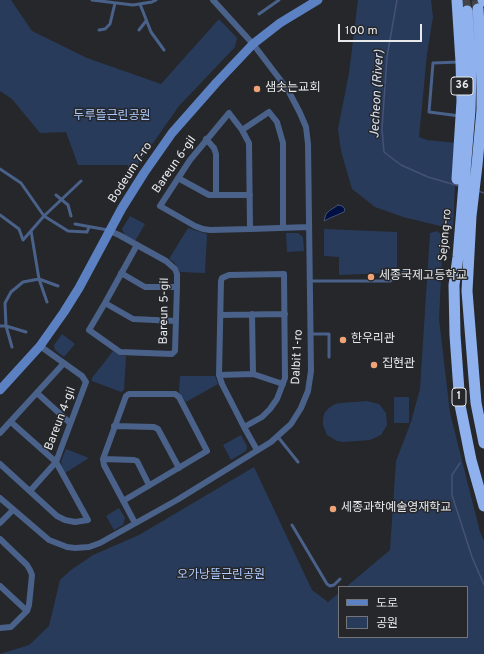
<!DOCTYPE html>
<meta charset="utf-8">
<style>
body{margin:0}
#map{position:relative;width:484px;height:654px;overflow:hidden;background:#25272b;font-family:Overpass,"Noto Sans KR",sans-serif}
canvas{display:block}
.legend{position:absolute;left:338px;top:586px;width:130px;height:52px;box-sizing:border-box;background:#25272b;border:1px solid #737578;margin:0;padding:5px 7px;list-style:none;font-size:12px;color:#e7e9eb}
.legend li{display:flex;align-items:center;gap:8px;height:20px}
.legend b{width:20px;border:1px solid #737578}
.scale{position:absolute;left:338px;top:24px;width:84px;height:18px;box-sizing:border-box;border:2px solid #e7e9eb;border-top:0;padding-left:5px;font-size:12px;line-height:14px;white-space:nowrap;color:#e7e9eb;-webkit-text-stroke:3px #25272b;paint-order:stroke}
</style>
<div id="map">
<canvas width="484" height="654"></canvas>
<ul class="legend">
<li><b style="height:5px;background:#5c81c2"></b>도로</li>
<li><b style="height:11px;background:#293b5b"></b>공원</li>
</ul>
<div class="scale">100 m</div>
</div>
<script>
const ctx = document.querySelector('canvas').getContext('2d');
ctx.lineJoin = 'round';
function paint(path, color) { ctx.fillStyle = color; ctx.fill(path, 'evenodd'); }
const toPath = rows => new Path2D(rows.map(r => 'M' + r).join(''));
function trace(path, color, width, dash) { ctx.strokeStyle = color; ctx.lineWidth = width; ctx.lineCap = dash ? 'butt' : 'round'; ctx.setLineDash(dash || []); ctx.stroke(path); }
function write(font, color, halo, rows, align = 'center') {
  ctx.font = font + ' Overpass,"Noto Sans KR",sans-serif'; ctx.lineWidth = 3; ctx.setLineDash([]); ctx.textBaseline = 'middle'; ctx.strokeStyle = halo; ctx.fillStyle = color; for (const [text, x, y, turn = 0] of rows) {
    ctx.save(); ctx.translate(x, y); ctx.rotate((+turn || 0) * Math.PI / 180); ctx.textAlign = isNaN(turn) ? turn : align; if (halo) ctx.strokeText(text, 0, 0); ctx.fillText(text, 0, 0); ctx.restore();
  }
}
const green = toPath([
 [0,0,11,0,32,31,87,58,161,84,219,19,237,38,235,47,179,106,129,177,128,165,78,165,66,132,40,133,12,99,0,91],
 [358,0,431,0,433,17,427,54,419,137,427,140,457,143,453,229,403,217,375,207,352,189,341,151,338,129,349,73],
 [130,216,145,224,135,241,125,235,122,229],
 [188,228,207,234,205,273,180,272,174,262,169,259],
 [324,229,397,232,397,268,388,273,339,275,339,257,324,256],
 [437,231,443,236,439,319,450,413,480,532,484,541,484,654,0,654,29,645,49,626,60,580,71,570,93,555,139,535,254,467,312,590,328,602,339,593,339,637,467,637,467,587,346,587,390,550,396,461,411,422,420,389,430,233],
 [286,233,298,233,303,237,304,251,287,252],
 [62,334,75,344,64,357,55,350,54,345],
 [113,351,119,355,126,356,124,390,121,392,92,381,92,378],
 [180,376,215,376,218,384,186,402,179,392],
 [394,397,409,397,409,423,394,423],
 [367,401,379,404,386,413,387,425,381,435,370,440,343,442,337,441,327,435,323,425,323,418,325,412,329,408,335,404,341,403],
 [241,435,247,446,246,451,231,460,223,445],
 [66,449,89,458,65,473,62,466,61,461],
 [119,508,125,518,123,525,114,530,106,516]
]);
const water = toPath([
 [338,205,342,206,345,209,344,212,330,218,324,221,326,214,329,211,338,205]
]);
const stream = toPath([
 [397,0,387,57,382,129,384,152,401,165,428,177,459,186],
 [478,191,484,193],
 [460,463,452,475,452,495,472,557,484,585]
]);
const highwayTunnel = toPath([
 [464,0,467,11],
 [477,0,478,9]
]);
const lane = toPath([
 [92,0,133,5,152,2,156,0],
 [140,4,151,32,164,50],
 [259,14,279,0],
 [99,30,105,29,110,24,115,3],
 [139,30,146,21],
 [459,62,433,63,429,112,460,116],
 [0,169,21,183,44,216,68,231,87,232,89,227],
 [56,195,68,205,71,216],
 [0,215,19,229,23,240,44,216,81,181],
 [75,224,108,230],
 [31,231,39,279,47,302],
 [310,281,390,281,407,270],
 [0,326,6,326,12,347],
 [26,332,6,326,5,303,11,292,23,282,39,279,58,286],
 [311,334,329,334,329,357],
 [278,437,298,462],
 [292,525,327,584,330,586,334,585,340,579]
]);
const street = toPath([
 [242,130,269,112,277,122,283,143,283,228],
 [206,139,214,148,216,154,216,195],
 [178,178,209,195,250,195],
 [250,229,249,143,242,130,229,113,190,160,160,206,195,226,203,229,210,230,250,229,309,227],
 [110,231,119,235,166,261,175,269,177,274,177,287,175,351,172,354,120,352,89,330,105,303,137,245],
 [121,273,145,287,177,287],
 [105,303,133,319,176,321],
 [252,314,253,374],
 [221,315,285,314],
 [219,375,253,374,283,384],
 [37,393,70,423],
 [114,426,154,427,158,429,179,468],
 [244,427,262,417,270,409,277,399,285,378,284,274,229,275,222,278,221,281,219,375,222,384,244,427,257,450],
 [0,433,64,363],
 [103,459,134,460,137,461,149,485],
 [0,464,57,516,65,520,75,522,88,520,56,462,11,422],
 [30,491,56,462,86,382,82,376,40,346],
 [0,498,49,540,67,547,75,548,89,547,100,543,177,500,271,442,291,424,301,408,308,391,311,371,308,144,306,127,300,113,288,90,253,44,213,0],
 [123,501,207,451,179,397,175,394,129,394,126,396,103,459,104,465,135,523],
 [0,523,13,510],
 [0,539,27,565,30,570,32,575,29,605,27,611,11,627,0,628],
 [0,586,27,611]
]);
const secondary = toPath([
 [0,390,40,346,64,312,79,288,122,208,144,173,172,133,217,82,253,44,280,23,318,0]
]);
const highway = toPath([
 [457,0,461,62,462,101,457,179],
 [483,0,484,1],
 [478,9,482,71,482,110,477,165,471,216,467,291,476,403,484,443],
 [467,11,471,70,470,110,458,257,454,285,455,335,460,405,471,460,484,506]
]);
const markers = [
 [257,89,4,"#efa376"],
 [371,277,4,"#efa376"],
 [343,340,4,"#efa376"],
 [374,365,4,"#efa376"],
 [333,509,4,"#efa376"]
];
const shields = [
 [462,86,22],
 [459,397,14]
];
const shieldNames = [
 ["36",462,86],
 ["1",459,397]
];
const poiNames = [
 ["샘솟는교회",265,89],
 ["세종국제고등학교",379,277],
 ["한우리관",351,340],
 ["집현관",382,365],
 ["세종과학예술영재학교",341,509]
];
const parkNames = [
 ["두루뜰근린공원",112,117],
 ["오가낭뜰근린공원",221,576]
];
const streetNames = [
 ["Bareun 6-gil",175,165,-55],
 ["Bodeum 7-ro",131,173,-57],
 ["Sejong-ro",446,235,-85],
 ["Bareun 5-gil",165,311,-89],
 ["Dalbit 1-ro",298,357,-87],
 ["Bareun 4-gil",61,419,-69]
];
const waterNames = [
 ["Jecheon (River)",378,94,-87]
];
paint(green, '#293b5b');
paint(water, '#001042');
trace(water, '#455175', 1);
trace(stream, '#455175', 1.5);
trace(highwayTunnel, '#424448', 11, [11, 5.5]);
trace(lane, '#4a618a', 3);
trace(street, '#4a618a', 6);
trace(secondary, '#5c81c2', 9);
trace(highway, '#8fb2ee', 11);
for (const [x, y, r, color] of markers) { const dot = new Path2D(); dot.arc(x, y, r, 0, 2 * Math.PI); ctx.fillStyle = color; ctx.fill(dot); trace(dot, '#25272b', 1.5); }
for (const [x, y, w] of shields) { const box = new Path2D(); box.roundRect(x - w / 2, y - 9, w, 18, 3); ctx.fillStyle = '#25272b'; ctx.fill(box); trace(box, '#e7e9eb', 1); }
write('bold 11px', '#e7e9eb', null, shieldNames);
write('12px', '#e7e9eb', '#25272b', poiNames, 'left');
write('12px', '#afccfe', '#25272b', parkNames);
write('12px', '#e7e9eb', '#25272b', streetNames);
write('italic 13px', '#d6e0f1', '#25272b', waterNames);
</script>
